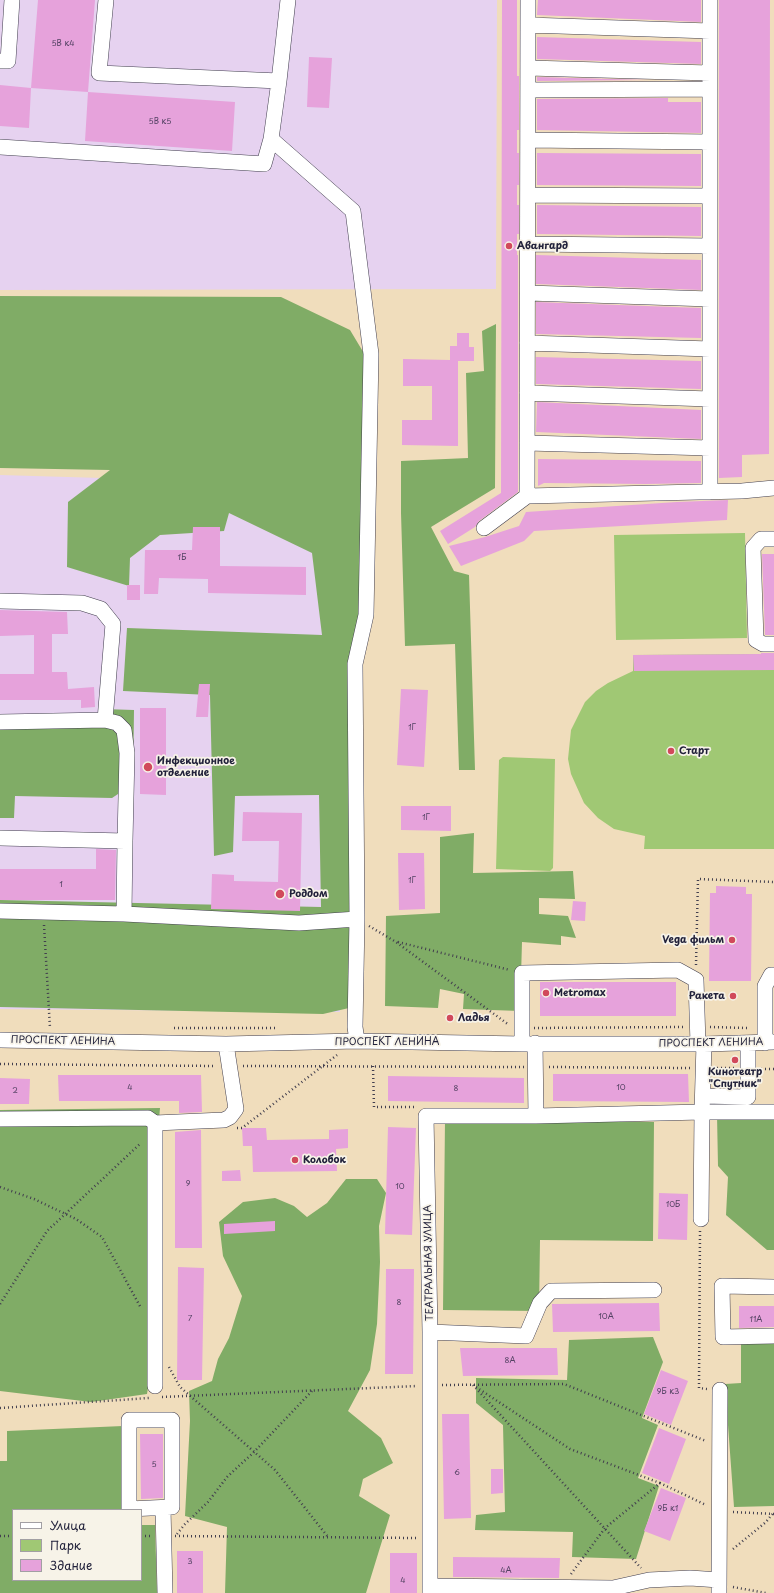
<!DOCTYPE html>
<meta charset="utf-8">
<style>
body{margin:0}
#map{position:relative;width:774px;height:1593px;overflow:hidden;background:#f0ddbc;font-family:"Playpen Sans",sans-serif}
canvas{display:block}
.legend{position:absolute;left:12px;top:1509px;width:130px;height:72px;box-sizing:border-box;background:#f7f3e8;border:1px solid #a29fa3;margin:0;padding:5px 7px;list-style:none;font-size:12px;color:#22223b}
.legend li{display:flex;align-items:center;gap:8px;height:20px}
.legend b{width:20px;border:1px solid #a29fa3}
</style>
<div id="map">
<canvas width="774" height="1593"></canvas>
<ul class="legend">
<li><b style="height:5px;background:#fff"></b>Улица</li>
<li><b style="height:11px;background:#a0c874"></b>Парк</li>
<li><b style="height:11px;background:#e6a2db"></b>Здание</li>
</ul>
</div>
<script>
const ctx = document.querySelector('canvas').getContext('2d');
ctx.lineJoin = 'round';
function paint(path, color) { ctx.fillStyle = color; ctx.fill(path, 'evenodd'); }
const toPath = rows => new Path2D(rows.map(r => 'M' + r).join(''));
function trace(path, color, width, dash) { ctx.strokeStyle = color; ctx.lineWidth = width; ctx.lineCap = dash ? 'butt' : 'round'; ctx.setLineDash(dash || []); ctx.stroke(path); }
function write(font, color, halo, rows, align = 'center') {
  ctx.font = font + ' "Playpen Sans",sans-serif'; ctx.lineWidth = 3.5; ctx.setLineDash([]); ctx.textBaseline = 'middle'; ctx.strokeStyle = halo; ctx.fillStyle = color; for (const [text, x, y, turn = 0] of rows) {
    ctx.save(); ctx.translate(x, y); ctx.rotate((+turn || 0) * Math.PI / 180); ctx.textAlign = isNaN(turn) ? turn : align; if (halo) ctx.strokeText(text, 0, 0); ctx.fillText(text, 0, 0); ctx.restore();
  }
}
const built = toPath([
 [0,0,497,0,496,289,0,290],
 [0,475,340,485,340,1012,0,1009]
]);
const green = toPath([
 [745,533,747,638,616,640,614,535],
 [774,654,774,849,644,849,645,836,614,829,598,818,584,803,571,774,568,759,571,730,585,702,596,691,608,683,633,671,633,655],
 [503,757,555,759,553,868,550,871,496,869,499,760]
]);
const forest = toPath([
 [0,296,281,297,350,330,365,355,349,1008,323,1014,0,1007,0,900,321,907,319,795,235,796,233,852,214,856,210,695,123,691,127,628,322,635,312,553,229,513,224,531,160,535,130,558,129,586,67,567,68,502,110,470,0,468],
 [496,324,495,488,431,527,454,571,469,575,475,770,459,770,455,644,405,646,401,513,401,461,468,458,466,373,484,371,482,331],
 [103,709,134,710,133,784,112,798,15,796,14,818,0,818,0,715,102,717],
 [474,833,473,873,573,871,575,899,539,898,539,914,568,916,576,938,561,936,561,945,522,942,520,1011,463,1009,464,994,440,989,438,1008,385,1006,386,916,440,913,440,837],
 [160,1108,152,1199,155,1344,147,1394,91,1402,0,1391,0,1110],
 [717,1115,774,1115,774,1250,767,1250,726,1215,728,1177,718,1166],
 [445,1120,654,1122,653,1241,540,1240,539,1311,443,1310],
 [346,1179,377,1179,386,1193,379,1226,380,1262,377,1324,370,1370,348,1411,381,1438,393,1463,363,1479,359,1496,390,1515,366,1593,225,1593,227,1527,185,1516,190,1421,189,1391,212,1381,218,1359,229,1338,242,1296,223,1256,219,1222,243,1202,275,1198,294,1206,307,1217,327,1203],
 [653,1337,663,1362,642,1418,658,1425,638,1478,659,1486,636,1559,572,1557,573,1532,475,1530,476,1515,505,1512,503,1425,476,1403,476,1378,567,1380,569,1340],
 [774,1338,774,1506,734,1507,725,1384,741,1383,741,1339],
 [123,1426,124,1510,13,1510,13,1580,141,1580,141,1525,155,1525,157,1593,0,1593,0,1461,7,1461,7,1431]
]);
const building = toPath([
 [38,0,95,0,88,92,31,88],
 [502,0,517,0,517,76,519,76,519,130,517,130,517,153,519,153,519,185,517,185,517,205,519,205,519,234,517,234,517,255,518,255,518,492,479,521,475,527,448,544,440,531,501,493],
 [538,0,701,0,701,22,537,15],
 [719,0,770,0,769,454,742,455,742,477,719,478],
 [537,37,701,42,701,64,537,59],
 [309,57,332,58,329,108,307,107],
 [537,77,649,80,537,81],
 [0,85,31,88,29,128,0,126],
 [88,92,235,102,232,151,85,141],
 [668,98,668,102,701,102,701,133,537,130,537,99],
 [537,153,701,154,701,186,537,185],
 [537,205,701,207,701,236,537,234],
 [536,255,701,260,701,290,536,284],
 [536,302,701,308,701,338,536,334],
 [457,333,469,333,469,347,474,347,474,361,458,361,458,446,402,445,402,420,432,420,432,386,403,386,403,359,450,360,450,346,457,346],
 [536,357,701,361,701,389,536,384],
 [537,402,701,410,701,439,536,432],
 [538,459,701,461,701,483,646,484,544,483,538,486],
 [728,500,727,520,534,531,524,541,461,566,449,546,485,537,519,526,526,512,677,502],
 [193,527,220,527,220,566,306,567,306,595,208,593,208,579,159,578,158,594,144,594,145,550,192,550],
 [762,554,774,554,774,635,765,635],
 [127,585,140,585,140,600,127,600],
 [0,610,67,612,68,634,52,634,52,672,67,672,68,689,94,687,95,707,81,708,81,700,0,700,0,674,34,674,34,635,0,636],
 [761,653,774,653,774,670,634,671,633,655,761,654],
 [199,684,210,684,208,717,196,717],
 [401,689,428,690,424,767,397,765],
 [140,708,166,708,166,795,140,794],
 [401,806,451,806,451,831,401,830],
 [243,812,302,813,300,911,211,909,212,874,234,875,234,881,278,882,279,841,242,841],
 [96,849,116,850,115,900,0,900,0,869,96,869],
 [398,853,424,853,425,909,399,910],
 [716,886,746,887,746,894,752,894,751,981,709,981,710,893,716,893],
 [573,901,586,902,585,921,571,920],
 [540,982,676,982,676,1016,540,1016],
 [553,1074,688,1074,689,1102,553,1101],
 [58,1075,201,1075,202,1112,179,1113,179,1101,59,1101],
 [388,1076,524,1078,524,1103,388,1101],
 [0,1078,30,1079,29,1104,0,1104],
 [388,1127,416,1128,412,1235,385,1234],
 [242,1128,266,1128,267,1140,329,1139,329,1130,348,1129,348,1148,336,1149,337,1171,253,1172,252,1146,243,1146],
 [201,1130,202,1248,175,1248,175,1132],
 [240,1170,241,1181,222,1181,222,1171],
 [659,1193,688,1194,687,1240,658,1239],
 [275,1221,275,1231,224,1234,224,1224],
 [178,1267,204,1268,202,1380,177,1380],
 [386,1269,414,1269,413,1374,385,1374],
 [659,1303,660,1331,553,1332,552,1304],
 [739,1306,774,1306,774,1327,739,1328],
 [460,1348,557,1348,558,1375,463,1376],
 [661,1370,688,1381,671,1425,644,1414],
 [442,1414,469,1414,471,1518,444,1519],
 [659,1428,686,1439,669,1484,642,1473],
 [140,1434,163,1434,163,1498,141,1499],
 [491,1469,503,1469,503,1493,491,1494],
 [661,1488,686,1498,670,1541,644,1531],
 [177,1551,203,1551,203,1593,177,1593],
 [390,1553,417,1553,417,1593,390,1593],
 [453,1557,560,1558,559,1578,453,1577]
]);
const path = toPath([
 [44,925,50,1028],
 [369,926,396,942,509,1025],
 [398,942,510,970],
 [696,965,698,879,774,882],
 [710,1027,747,1028],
 [174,1028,275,1028],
 [534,1028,685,1027],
 [0,1064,216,1066],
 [243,1066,524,1067],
 [373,1066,374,1107,417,1107],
 [549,1067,690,1068],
 [717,1068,736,1068],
 [761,1069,774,1069],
 [237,1128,242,1128,337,1055],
 [0,1187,34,1199,76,1219,102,1237,141,1308],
 [700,1231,699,1388,707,1389],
 [0,1304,47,1231,141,1143],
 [169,1367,180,1387,275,1470,328,1537],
 [442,1385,564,1384,706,1441],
 [473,1385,641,1568],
 [476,1387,570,1449,660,1483],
 [162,1397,417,1386],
 [0,1408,149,1398],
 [733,1512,774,1514],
 [177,1534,185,1524,208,1502,227,1477,254,1452,312,1391],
 [0,1536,13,1536],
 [141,1536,150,1536],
 [175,1536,416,1538],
 [733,1549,766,1522,774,1512],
 [571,1574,605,1528,660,1483,706,1505],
 [733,1587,766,1593]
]);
const minor = toPath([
 [106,0,99,73,279,81],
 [288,0,279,81,271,139,353,211,371,354,366,615,355,664,357,919,355,1027,357,1041],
 [528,25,710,31],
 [0,61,8,61,12,0],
 [528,68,710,73],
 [528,90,710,89],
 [528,140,710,142],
 [0,147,264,164,271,139],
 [528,195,710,196],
 [528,244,710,246],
 [528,293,710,299],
 [527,343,710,349],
 [527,393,710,399],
 [527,443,710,448],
 [710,492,710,0],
 [527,496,742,491,774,488],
 [484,528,527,496,528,0],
 [774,539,761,539,753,548,756,640,763,644,774,644],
 [0,601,82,603,101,609,113,624,105,720],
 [0,722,105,720,117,723,124,730,127,753,125,841],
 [0,838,125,841,124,914],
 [0,911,124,914,299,923,357,919],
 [0,1040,226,1044,357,1041,522,1044,704,1044,774,1042],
 [765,1043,765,986,771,975,774,975],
 [522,1044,522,973,678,970,696,980,698,1044],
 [703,1096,748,1097,748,1043],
 [536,1116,702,1112,704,1044],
 [0,1119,148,1118,155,1123,224,1120,230,1117,236,1109,226,1044],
 [155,1123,155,1386],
 [701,1219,702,1112,774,1112],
 [774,1287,722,1286,723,1337,774,1336],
 [430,1332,526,1336,540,1303,551,1291,654,1290],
 [129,1420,172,1420,172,1507,129,1509,129,1420],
 [163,1508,165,1593],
 [430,1586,613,1588,649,1580,690,1578,719,1580],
 [430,1593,430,1332,426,1116,536,1116,535,1043],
 [719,1593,720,1390]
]);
const markers = [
 [509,246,4,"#d1495b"],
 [671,751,4,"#d1495b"],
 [148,767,5,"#d1495b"],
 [280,894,5,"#d1495b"],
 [732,940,4,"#d1495b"],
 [546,993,4,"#d1495b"],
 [733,996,4,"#d1495b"],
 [450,1018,4,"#d1495b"],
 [735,1060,4,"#d1495b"],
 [295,1160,4,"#d1495b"]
];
const numberNames = [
 ["5В к4",63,44],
 ["5В к5",160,122],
 ["1Б",182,558],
 ["1Г",412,728],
 ["1Г",426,818],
 ["1Г",412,881],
 ["1",61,885],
 ["4",130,1088],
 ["10",621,1088],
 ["8",456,1089],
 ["2",15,1091],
 ["9",188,1184],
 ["10",400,1187],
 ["10Б",673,1205],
 ["8",399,1303],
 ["10А",606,1317],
 ["7",190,1319],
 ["11А",756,1320],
 ["8А",510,1361],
 ["9Б к3",668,1392],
 ["5",154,1465],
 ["6",457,1473],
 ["9Б к1",668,1509],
 ["3",190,1562],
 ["4А",506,1571],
 ["4",403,1581]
];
const poiNames = [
 ["Авангард",517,246],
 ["Старт",679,751],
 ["Инфекционное",157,761],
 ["отделение",157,773],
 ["Роддом",289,894],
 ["Vega фильм",724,940,"right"],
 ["Metromax",554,993],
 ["Ракета",725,996,"right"],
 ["Ладья",458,1018],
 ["Кинотеатр",735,1072,"center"],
 ["\"Спутник\"",735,1084,"center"],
 ["Колобок",303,1160]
];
const streetNames = [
 ["ПРОСПЕКТ ЛЕНИНА",63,1041,1],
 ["ПРОСПЕКТ ЛЕНИНА",387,1042],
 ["ПРОСПЕКТ ЛЕНИНА",711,1043,-1],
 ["ТЕАТРАЛЬНАЯ УЛИЦА",429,1263,-91]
];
paint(built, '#e6d2f0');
paint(green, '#a0c874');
paint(forest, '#80ac66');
paint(building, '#e6a2db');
trace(minor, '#413e4e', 16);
trace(path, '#413e4e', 2.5, [1, 3]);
trace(minor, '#fff', 15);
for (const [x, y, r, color] of markers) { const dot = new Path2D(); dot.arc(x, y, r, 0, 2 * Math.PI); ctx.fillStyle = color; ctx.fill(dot); trace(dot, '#f7f3e8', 1.5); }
write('8px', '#534263', null, numberNames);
write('bold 10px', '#22223b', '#f7f3e8', poiNames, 'left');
write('10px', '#22223b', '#f7f3e8', streetNames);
</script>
